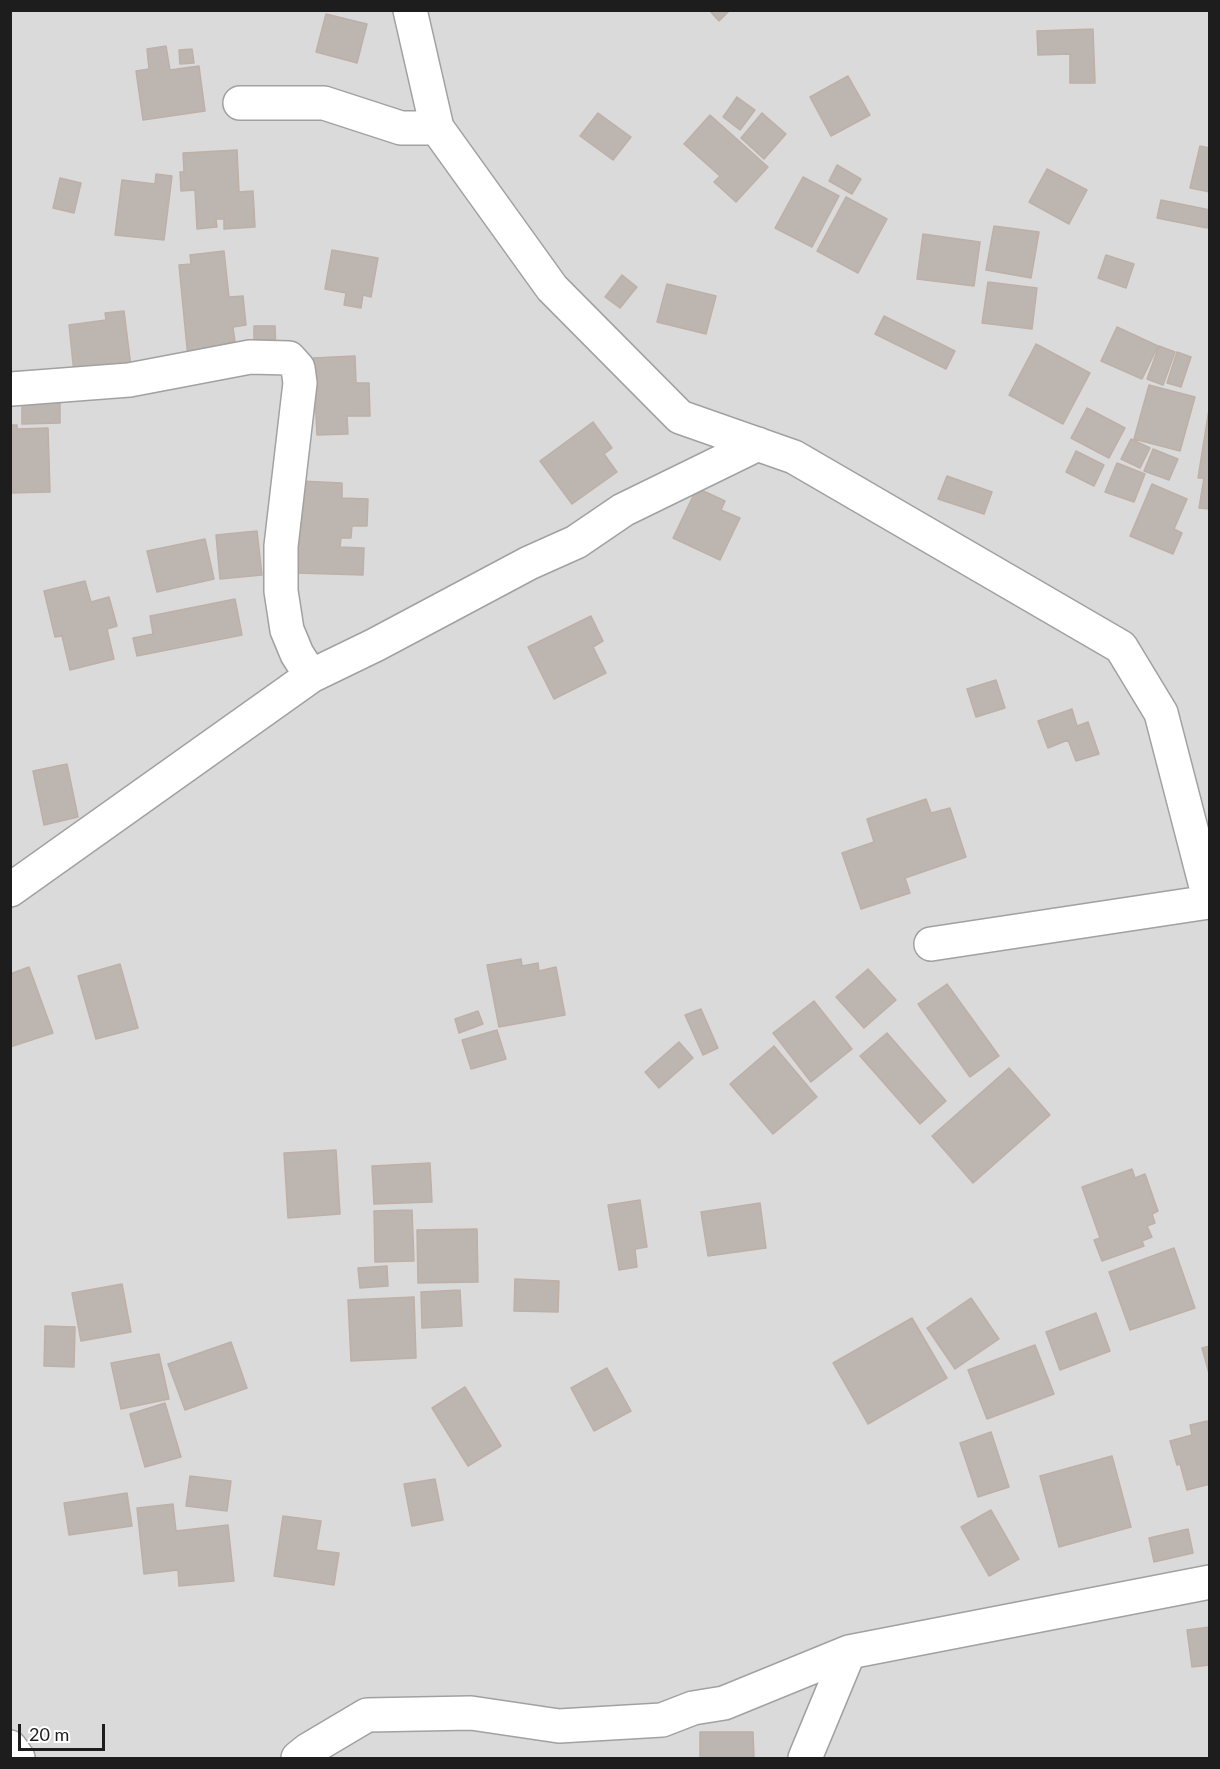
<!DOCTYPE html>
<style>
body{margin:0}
#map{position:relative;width:1220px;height:1769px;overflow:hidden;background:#edeae3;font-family:Lato,sans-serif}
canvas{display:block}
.frame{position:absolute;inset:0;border:12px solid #1d1d1d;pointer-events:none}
.scale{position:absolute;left:18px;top:1724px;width:87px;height:27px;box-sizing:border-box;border:3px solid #1d1d1d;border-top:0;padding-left:8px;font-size:18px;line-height:21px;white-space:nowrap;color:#1d1d1d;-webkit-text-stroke:4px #fff;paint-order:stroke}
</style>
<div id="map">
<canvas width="1220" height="1769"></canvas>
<div class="frame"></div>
<div class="scale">20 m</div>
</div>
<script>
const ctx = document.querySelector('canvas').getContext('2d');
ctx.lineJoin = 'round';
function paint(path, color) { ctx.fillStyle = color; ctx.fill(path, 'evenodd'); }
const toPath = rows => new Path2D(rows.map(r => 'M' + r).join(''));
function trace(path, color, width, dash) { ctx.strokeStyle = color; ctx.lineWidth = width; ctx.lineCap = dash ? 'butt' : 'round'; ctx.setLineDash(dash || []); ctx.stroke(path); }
const residential = toPath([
 [11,11,1209,11,1209,1758,11,1758]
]);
const building = toPath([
 [709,10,730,10,719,21,709,10],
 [326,14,367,24,357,63,316,52,326,14],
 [1093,29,1095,83,1070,83,1070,54,1038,55,1037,31,1093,29],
 [166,46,170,70,199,66,205,111,143,120,136,71,149,69,147,49,166,46],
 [192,49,194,63,180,64,179,50,192,49],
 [848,76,870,115,831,136,810,97,848,76],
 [737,97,755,110,740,130,723,117,737,97],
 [598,113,631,137,613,160,580,136,598,113],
 [762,113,786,134,764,159,741,138,762,113],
 [710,115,768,167,736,202,714,182,720,176,684,144,710,115],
 [1200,146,1210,148,1210,192,1190,188,1200,146],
 [237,150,239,192,253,191,255,227,224,229,224,219,216,219,217,227,197,229,195,190,181,191,180,172,184,172,183,153,237,150],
 [837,165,861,179,852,194,829,181,837,165],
 [1047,169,1087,190,1069,224,1029,202,1047,169],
 [156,174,172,176,164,240,115,235,122,180,155,184,156,174],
 [803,177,839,196,812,247,775,228,803,177],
 [60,178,81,183,74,213,53,208,60,178],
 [846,197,887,219,858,273,817,251,846,197],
 [1161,200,1210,210,1207,228,1157,218,1161,200],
 [994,226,1039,232,1031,278,986,270,994,226],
 [923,234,980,242,974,286,917,279,923,234],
 [332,250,378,258,371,297,363,295,361,308,344,305,346,293,325,289,332,250],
 [224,251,229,297,243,296,246,325,233,327,235,342,226,343,227,355,188,358,179,265,191,264,190,255,224,251],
 [1106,255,1134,264,1126,288,1098,278,1106,255],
 [622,275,637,287,620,308,605,297,622,275],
 [988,282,1037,288,1032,329,982,323,988,282],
 [667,284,716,296,706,334,657,322,667,284],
 [124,311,131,367,74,373,69,325,106,320,105,313,124,311],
 [884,316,955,351,946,369,875,334,884,316],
 [254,326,275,326,276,354,254,354,254,326],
 [1117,327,1158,346,1142,379,1101,361,1117,327],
 [1036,344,1090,373,1063,424,1009,395,1036,344],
 [1159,346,1175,352,1163,385,1147,379,1159,346],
 [1177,352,1191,357,1181,387,1167,383,1177,352],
 [355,356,356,383,369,383,370,416,347,416,348,434,317,435,313,358,355,356],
 [1149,385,1195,397,1180,451,1134,439,1149,385],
 [60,398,60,423,22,424,22,399,60,398],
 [1210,403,1210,509,1199,508,1204,478,1198,478,1210,403],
 [1087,408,1125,428,1109,458,1071,438,1087,408],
 [593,422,612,448,604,454,617,472,572,504,540,461,593,422],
 [10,425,17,425,17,429,48,428,50,492,10,493,10,425],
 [1131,439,1150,448,1140,468,1121,459,1131,439],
 [1153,449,1178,459,1169,480,1144,471,1153,449],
 [1076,451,1104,465,1094,486,1066,472,1076,451],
 [1117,463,1145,474,1134,502,1105,492,1117,463],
 [947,476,992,492,984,514,938,499,947,476],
 [300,481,342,483,342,498,368,499,367,526,352,526,351,538,341,538,340,547,364,548,363,575,296,573,300,481],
 [1152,484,1187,499,1174,529,1182,533,1173,554,1130,536,1152,484],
 [697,488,725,501,721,510,740,518,720,560,673,538,697,488],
 [257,531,262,575,220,579,216,535,257,531],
 [205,539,214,579,157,592,147,551,205,539],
 [85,581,91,602,109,597,117,626,107,629,114,659,70,670,62,636,55,637,44,591,85,581],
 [235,599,242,635,137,656,133,638,153,634,150,616,235,599],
 [591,616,603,641,593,647,606,673,554,699,528,647,591,616],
 [996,680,1005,708,976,717,967,689,996,680],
 [1072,709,1077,726,1088,722,1099,754,1076,761,1068,740,1048,748,1038,721,1072,709],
 [67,764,78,817,44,825,33,771,67,764],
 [926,799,931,813,950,808,966,857,905,878,910,893,861,909,842,853,874,842,867,819,926,799],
 [521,959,522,966,538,963,539,971,556,967,565,1015,499,1027,487,965,521,959],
 [120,964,138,1028,96,1039,78,976,120,964],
 [29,967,53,1033,10,1047,10,974,29,967],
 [868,969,896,1000,864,1028,836,997,868,969],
 [947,984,999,1056,970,1077,918,1004,947,984],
 [814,1001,852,1049,811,1082,773,1033,814,1001],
 [701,1009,718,1048,703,1055,685,1015,701,1009],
 [478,1011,483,1024,459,1033,455,1019,478,1011],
 [497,1030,506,1059,471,1069,462,1040,497,1030],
 [887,1033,946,1101,920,1124,860,1056,887,1033],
 [679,1042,693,1058,659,1088,645,1072,679,1042],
 [774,1046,817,1097,773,1134,730,1084,774,1046],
 [1009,1068,1050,1115,973,1183,932,1136,1009,1068],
 [336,1150,340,1214,288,1218,284,1153,336,1150],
 [430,1163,432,1202,374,1204,372,1166,430,1163],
 [1132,1169,1135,1178,1145,1174,1158,1211,1152,1214,1155,1223,1147,1226,1152,1237,1142,1241,1144,1246,1102,1261,1094,1240,1100,1238,1082,1187,1132,1169],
 [640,1200,647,1247,635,1249,637,1267,619,1270,608,1205,640,1200],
 [760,1203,766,1248,708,1256,701,1212,760,1203],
 [412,1210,414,1261,375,1262,374,1211,412,1210],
 [477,1229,478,1282,418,1283,417,1230,477,1229],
 [1174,1248,1195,1308,1130,1330,1109,1272,1174,1248],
 [387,1266,388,1286,360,1288,358,1268,387,1266],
 [515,1279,559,1281,558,1312,514,1311,515,1279],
 [122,1284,131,1332,81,1341,72,1293,122,1284],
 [460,1290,462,1326,422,1328,421,1292,460,1290],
 [414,1297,416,1358,351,1361,348,1300,414,1297],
 [971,1298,999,1339,955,1369,927,1328,971,1298],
 [1096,1313,1110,1351,1060,1370,1046,1332,1096,1313],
 [912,1318,947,1378,868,1424,833,1363,912,1318],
 [45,1326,75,1327,74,1367,44,1366,45,1326],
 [231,1342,247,1388,185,1410,168,1364,231,1342],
 [1035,1345,1054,1394,987,1419,968,1370,1035,1345],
 [1210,1346,1210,1377,1202,1348,1210,1346],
 [159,1354,169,1399,121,1409,111,1363,159,1354],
 [607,1368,631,1411,594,1431,571,1388,607,1368],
 [465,1387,501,1446,468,1466,432,1408,465,1387],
 [165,1403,181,1457,145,1467,130,1414,165,1403],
 [1207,1421,1210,1424,1210,1484,1187,1490,1180,1464,1177,1465,1170,1441,1192,1435,1190,1425,1207,1421],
 [991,1432,1009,1487,978,1497,960,1443,991,1432],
 [1112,1456,1131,1527,1059,1547,1040,1476,1112,1456],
 [190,1476,231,1481,227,1511,186,1506,190,1476],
 [435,1479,443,1520,412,1526,404,1484,435,1479],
 [127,1493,132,1526,69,1535,64,1503,127,1493],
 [173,1504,176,1531,228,1525,234,1581,179,1586,178,1570,144,1574,137,1508,173,1504],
 [991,1510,1019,1559,989,1576,961,1527,991,1510],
 [283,1516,321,1521,316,1550,339,1553,334,1585,274,1576,283,1516],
 [1188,1529,1193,1553,1154,1562,1149,1538,1188,1529],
 [1210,1627,1210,1665,1192,1667,1187,1630,1210,1627],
 [700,1732,753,1732,754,1758,700,1758,700,1732]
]);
const street = toPath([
 [410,10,437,128,552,288,680,417,794,457,1121,647,1161,713,1210,902],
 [240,103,324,103,401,128,437,128],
 [11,389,129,380,250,357,289,358,298,368,300,383,281,546,281,591,287,630,297,654,311,676],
 [10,890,311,676,375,645,529,563,576,542,623,510,758,444],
 [931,944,1209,902],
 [10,1747,18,1758],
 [298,1758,308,1750,367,1715,471,1713,559,1726,662,1720,693,1708,724,1703,849,1652,1210,1582],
 [805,1758,849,1652]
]);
paint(residential, '#dbdada');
paint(building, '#bdb5b0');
trace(building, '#beb0a7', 1.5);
trace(street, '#a1a1a1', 36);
trace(street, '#fff', 33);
</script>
